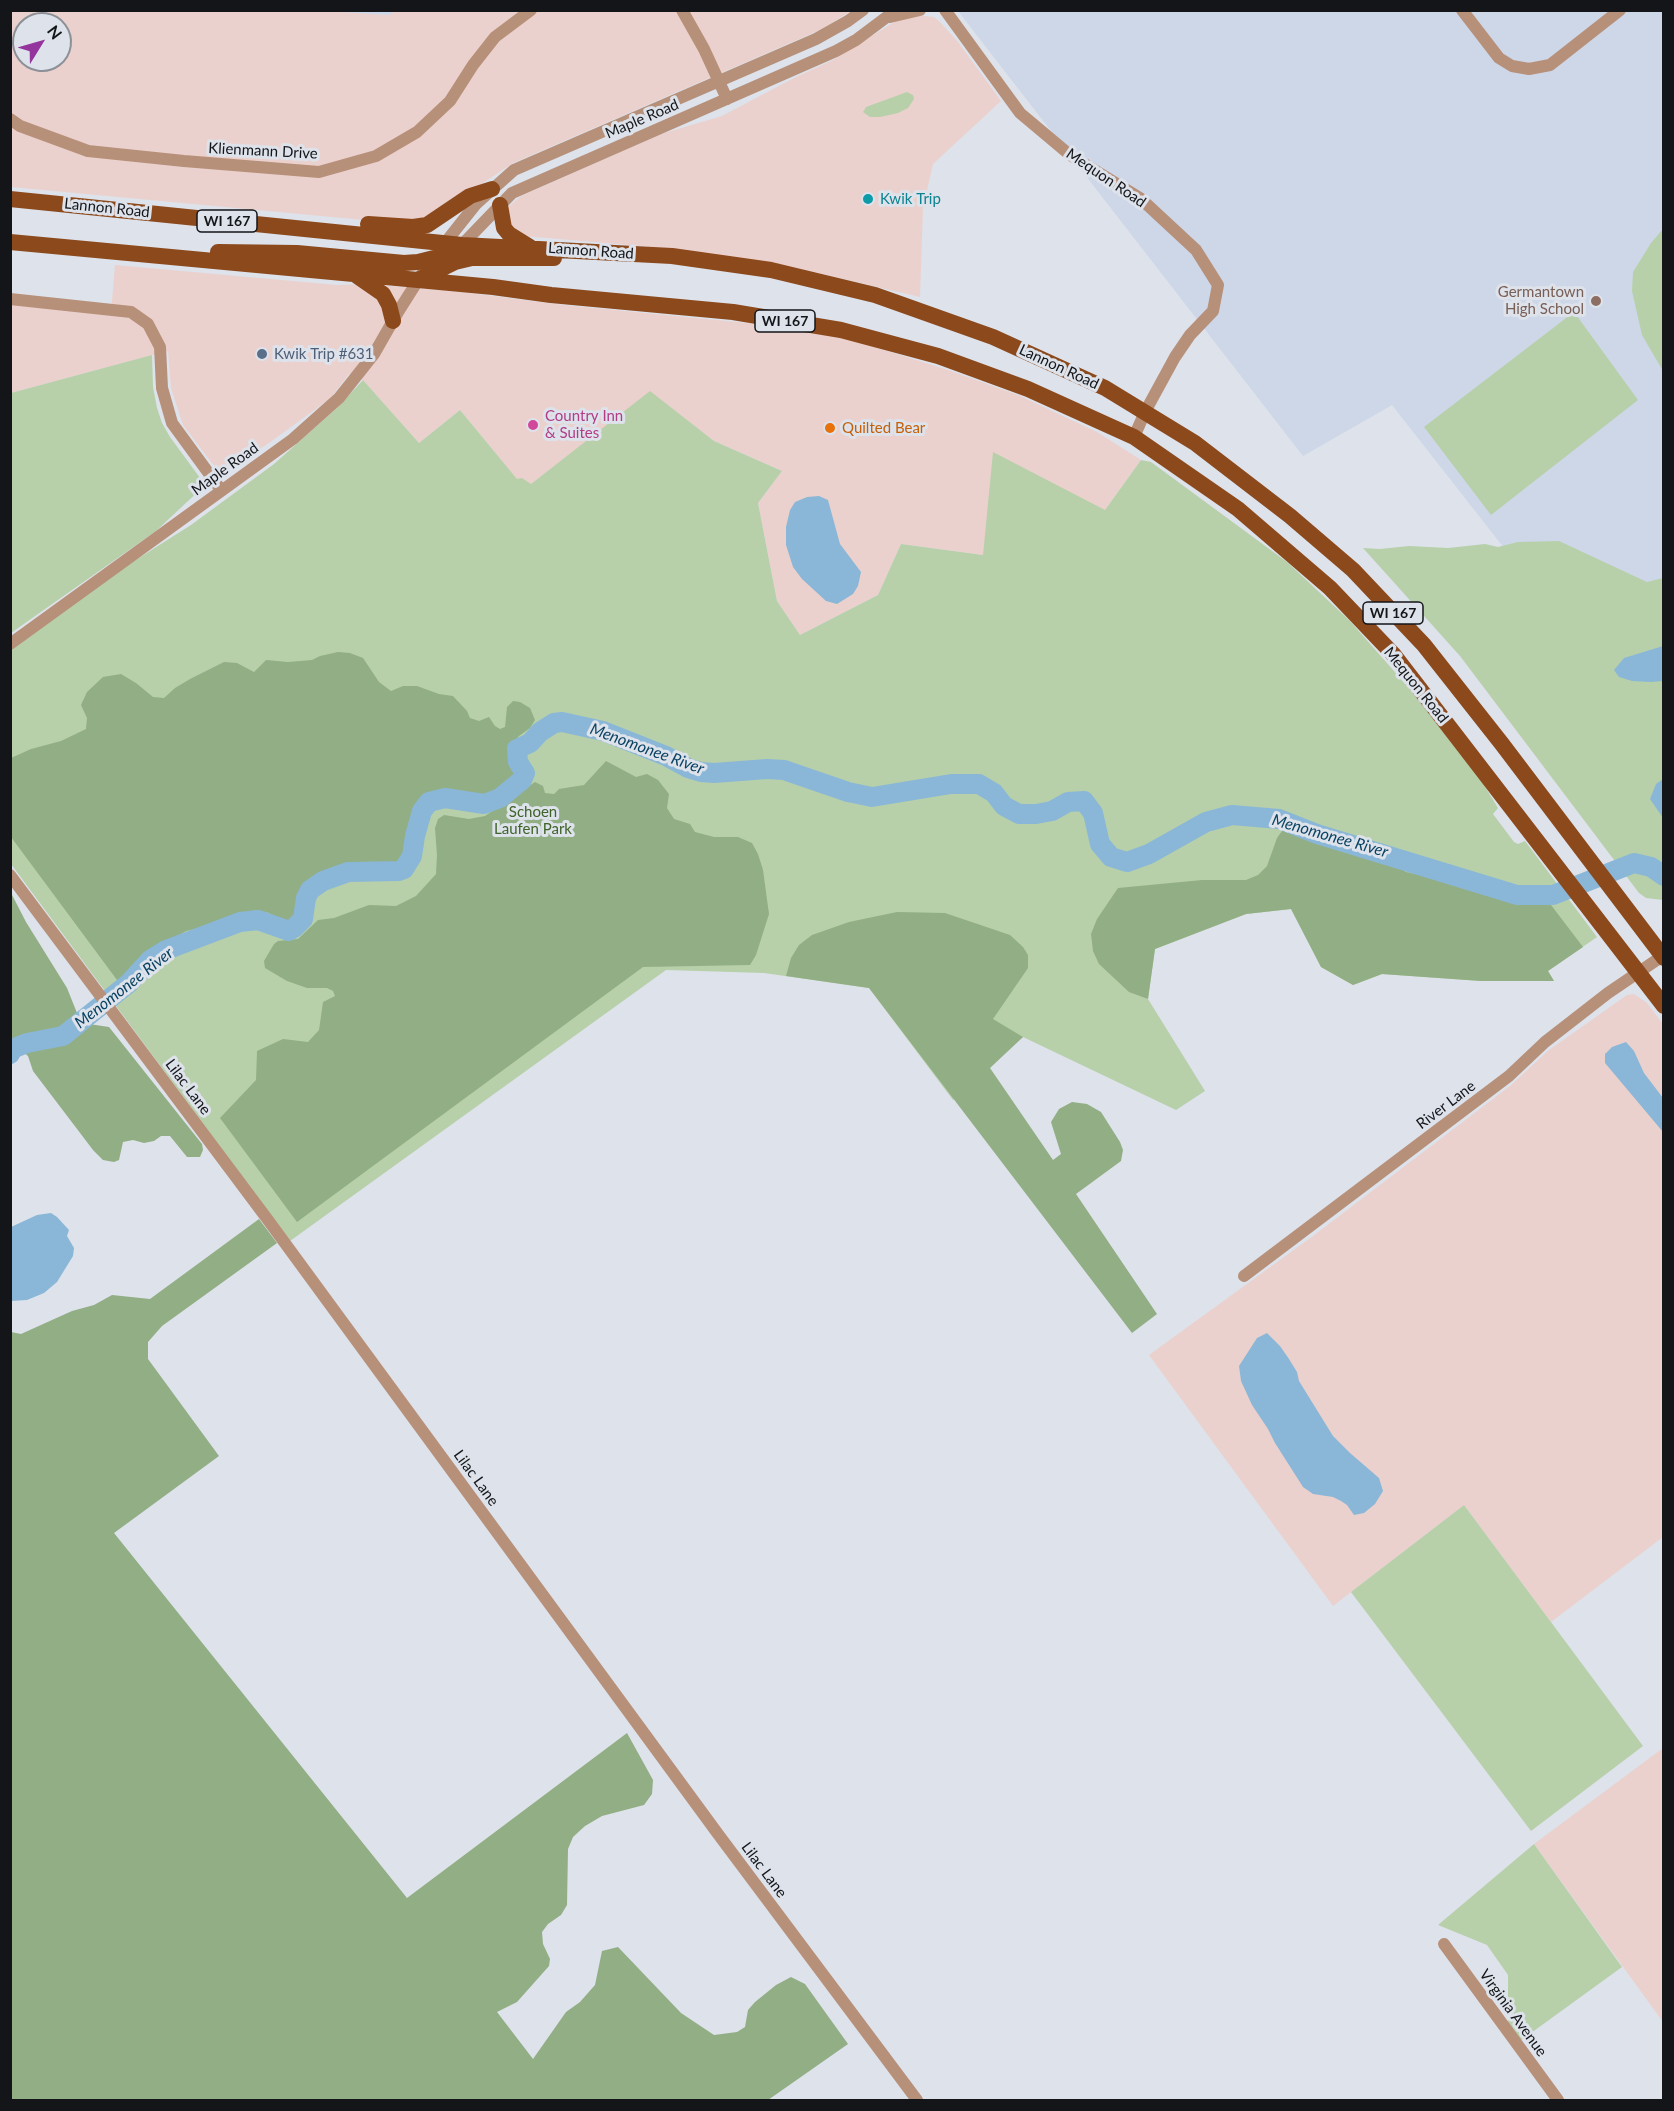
<!DOCTYPE html>
<style>
body{margin:0}
#map{position:relative;width:1674px;height:2111px;overflow:hidden;background:#dde2eb;font-family:Lato,sans-serif}
canvas{display:block}
.frame{position:absolute;inset:0;border:12px solid #131518;pointer-events:none}
.north{position:absolute;left:12px;top:12px;width:60px;height:60px;box-sizing:border-box;background:#dde2eb;border:2px solid #8c9097;border-radius:50%;rotate:53deg;font-size:16px;font-weight:700;line-height:24px;text-align:center;color:#131518}
.north::after{content:'';display:block;margin:auto;width:21px;height:27px;background:#94349d;clip-path:polygon(50% 0,100% 100%,50% 72%,0 100%)}
</style>
<div id="map">
<canvas width="1674" height="2111"></canvas>
<div class="frame"></div>
<div class="north">N</div>
</div>
<script>
const ctx = document.querySelector('canvas').getContext('2d');
ctx.lineJoin = 'round';
function paint(path, color) { ctx.fillStyle = color; ctx.fill(path, 'evenodd'); }
const toPath = rows => new Path2D(rows.map(r => 'M' + r).join(''));
function trace(path, color, width, dash) { ctx.strokeStyle = color; ctx.lineWidth = width; ctx.lineCap = dash ? 'butt' : 'round'; ctx.setLineDash(dash || []); ctx.stroke(path); }
function write(font, color, halo, rows, align = 'center') {
  ctx.font = font + ' Lato,sans-serif'; ctx.lineWidth = 6; ctx.setLineDash([]); ctx.textBaseline = 'middle'; ctx.strokeStyle = halo; ctx.fillStyle = color; for (const [text, x, y, turn = 0] of rows) {
    ctx.save(); ctx.translate(x, y); ctx.rotate((+turn || 0) * Math.PI / 180); ctx.textAlign = isNaN(turn) ? turn : align; if (halo) ctx.strokeText(text, 0, 0); ctx.fillText(text, 0, 0); ctx.restore();
  }
}
const commercial = toPath([
 [324,10,389,15,395,10,851,11,820,30,513,163,432,217,396,223,11,187,10,11],
 [24,24,60,24,60,60,24,60],
 [914,15,934,17,940,22,958,42,1001,101,933,164,923,208,920,297,779,264,676,249,523,236,515,234,505,214,507,208,521,196,661,134,722,116,794,78,833,60,896,21],
 [115,265,337,285,366,284,453,291,564,305,757,324,814,334,799,323,951,371,1018,395,1097,432,1141,460,1105,510,983,555,901,544,878,595,800,635,777,601,758,503,782,471,714,441,650,392,525,489,460,410,419,443,363,380,349,374,333,395,324,403,269,443,230,468,222,471,217,469,208,458,183,425,171,388,168,351,11,393,11,302,111,313],
 [1634,994,1647,1003,1663,1024,1663,1537,1551,1622,1464,1505,1333,1606,1149,1355,1313,1236,1510,1086,1549,1050,1627,995],
 [1663,1748,1663,2022,1534,1844]
]);
const built = toPath([
 [324,11,395,11,389,15],
 [958,11,1663,11,1663,598,1519,567,1392,405,1303,456]
]);
const green = toPath([
 [907,92,913,95,914,99,908,108,898,113,880,117,870,117,863,112,866,107],
 [1663,229,1663,371,1642,335,1632,291,1633,272,1651,243],
 [1574,312,1638,400,1491,515,1424,427],
 [152,355,153,387,157,408,162,423,170,437,203,482,203,487,156,531,11,633,11,393],
 [363,380,419,443,460,410,517,479,522,478,531,484,650,391,714,441,782,471,758,503,777,601,800,635,878,595,901,544,983,555,993,452,1105,510,1141,460,1151,462,1287,562,1349,620,1409,688,1481,780,1498,808,1493,814,1514,842,1518,844,1525,841,1597,937,1548,971,1554,981,1481,981,1382,974,1353,985,1321,967,1291,909,1246,914,1155,949,1148,999,1205,1091,1176,1110,1023,1037,953,1100,869,988,764,973,666,970,290,1241,11,864,10,649,123,568,191,525,274,464,337,408],
 [1559,541,1647,582,1663,578,1663,900,1646,898,1639,893,1460,656,1363,548,1380,549,1409,546,1448,548,1485,544,1498,547,1518,542],
 [1464,1505,1643,1746,1531,1831,1351,1592],
 [1534,1844,1622,1967,1520,2041,1508,2023,1508,1975,1487,1945,1438,1925]
]);
const forest = toPath([
 [338,652,350,653,363,658,379,682,391,691,403,686,417,686,439,694,453,696,467,711,470,718,479,721,489,717,495,726,500,729,505,727,507,707,513,701,520,702,530,708,535,720,530,728,519,736,514,742,513,748,512,757,520,776,488,796,460,796,434,793,423,798,414,815,403,863,396,868,375,863,361,863,317,875,310,880,298,895,298,913,292,924,284,924,269,913,256,910,213,925,186,931,150,952,138,961,120,984,11,837,11,758,31,749,61,741,86,729,87,718,81,705,87,692,103,677,121,674,136,683,153,697,164,698,175,688,190,679,224,662,237,663,254,672,266,660,288,662,312,660,320,656],
 [606,761,636,777,647,774,658,780,669,794,667,808,674,819,690,824,695,832,714,837,738,837,752,843,758,854,763,870,769,914,756,955,750,965,643,967,297,1222,220,1118,256,1080,257,1051,283,1039,308,1042,319,1030,323,1002,335,996,333,991,327,988,307,988,287,981,265,968,264,961,274,944,278,941,298,939,318,920,334,918,369,905,396,906,416,896,436,874,437,855,435,828,438,819,444,815,469,819,485,816,535,782,543,786,545,793,554,794,559,789,584,785],
 [1294,830,1308,833,1344,851,1381,857,1406,872,1457,883,1522,902,1536,904,1548,901,1583,947,1548,971,1554,981,1481,981,1382,974,1353,985,1321,967,1291,909,1246,914,1155,949,1148,999,1129,992,1099,964,1093,951,1091,934,1097,919,1118,888,1202,880,1246,880,1258,875,1267,866,1277,838,1282,831],
 [10,891,26,922,67,988,77,1013,89,1024,109,1027,202,1144,203,1150,200,1157,187,1157,170,1136,161,1136,154,1141,144,1143,133,1140,123,1142,119,1160,114,1162,103,1160,93,1150,33,1071,28,1056,11,1042],
 [897,912,945,913,1010,935,1023,947,1028,955,1028,968,993,1019,1023,1037,990,1068,1053,1160,1061,1154,1051,1122,1059,1109,1072,1102,1087,1104,1101,1112,1120,1142,1123,1150,1121,1161,1076,1194,1157,1314,1132,1333,869,988,786,976,791,958,799,945,812,935,849,922],
 [259,1219,277,1243,162,1326,148,1342,148,1359,219,1456,114,1533,407,1898,627,1733,653,1780,652,1794,644,1805,602,1816,585,1826,573,1837,568,1849,567,1905,561,1915,548,1924,542,1932,543,1944,550,1959,549,1966,517,2002,497,2012,533,2059,566,2012,580,2002,595,1985,602,1951,618,1947,681,2013,714,2035,737,2032,745,2027,748,2010,755,2002,776,1985,791,1977,805,1984,848,2044,768,2100,11,2100,11,1332,21,1334,72,1311,94,1305,112,1295,150,1299]
]);
const water = toPath([
 [819,496,828,500,840,544,861,572,858,586,853,594,837,604,826,601,802,579,793,567,786,545,786,527,790,510,795,502,807,497],
 [1663,646,1663,681,1651,682,1632,681,1619,677,1614,670,1624,658],
 [1663,779,1663,818,1650,799,1656,784],
 [1626,1042,1634,1051,1644,1073,1663,1098,1663,1132,1605,1063,1605,1054,1612,1047],
 [51,1213,57,1217,69,1230,67,1236,74,1248,73,1256,57,1282,44,1293,27,1300,11,1301,11,1227,37,1215],
 [1267,1333,1280,1346,1289,1359,1297,1372,1299,1381,1333,1436,1350,1453,1379,1478,1383,1491,1375,1504,1364,1513,1354,1515,1347,1505,1341,1501,1333,1497,1313,1494,1303,1487,1275,1443,1268,1429,1252,1405,1241,1381,1239,1366,1257,1338]
]);
const river = toPath([
 [10,1054,12,1049,27,1043,63,1036,129,983,150,960,166,950,240,922,258,920,289,931,294,928,303,919,306,898,310,890,323,881,348,872,399,871,404,869,412,856,415,836,422,811,429,802,445,798,484,804,500,798,522,780,525,773,518,762,517,749,530,743,540,732,554,723,562,722,603,731,666,756,688,768,701,772,714,773,767,769,784,770,848,792,872,797,951,784,979,784,994,793,1004,806,1019,814,1036,814,1052,811,1068,802,1084,801,1093,813,1100,844,1111,857,1127,862,1149,854,1206,822,1232,815,1279,819,1317,834,1517,895,1553,895,1634,863,1651,867,1664,876]
]);
const minor = toPath([
 [682,10,704,49,727,99],
 [945,10,1020,113,1070,155,1140,198,1196,250,1218,285,1213,311,1190,335,1175,357,1145,412,1134,437],
 [1462,10,1499,58,1512,66,1529,69,1550,65,1620,10],
 [890,17,920,10],
 [10,119,20,126,88,151,184,161,319,172,376,156,417,132,450,101,473,65,495,37,531,10],
 [441,248,476,204,514,170,816,39,848,21,863,10],
 [459,248,512,193,836,51,856,40,896,10],
 [10,299,131,312,148,324,160,347,162,388,172,423,221,490],
 [10,644,293,439,339,398,374,354,398,312,422,274],
 [10,875,268,1220,718,1834,917,2100],
 [1244,1276,1509,1076,1545,1042,1608,993,1664,955],
 [1444,1944,1558,2100]
]);
const primary = toPath([
 [10,199,462,245,672,256,771,270,875,295,993,337,1105,388,1195,443,1290,516,1353,570,1424,645,1502,744,1664,958],
 [500,205,504,228,509,234,530,247],
 [368,224,413,227,427,225,470,196,492,189],
 [10,242,493,287,551,295,733,312,841,330,938,356,1028,389,1134,437,1238,509,1330,588,1393,654,1664,1006],
 [218,252,297,253,404,263,418,262,434,258,461,246],
 [357,276,383,294,389,305,393,321],
 [418,280,455,262,472,258,554,258]
]);
const markers = [
 [868,199,6,"#0f9aa8"],
 [1596,301,6,"#8d6e63"],
 [262,354,6,"#5c6f8a"],
 [533,425,6,"#d1479c"],
 [830,428,6,"#e8710a"]
];
const shields = [
 [227,221,60],
 [785,321,60],
 [1393,613,60]
];
const shieldNames = [
 ["WI 167",227,221],
 ["WI 167",785,321],
 ["WI 167",1393,613]
];
const streetNames = [
 ["Maple Road",642,119,-23],
 ["Klienmann Drive",263,151,3],
 ["Mequon Road",1106,178,34],
 ["Lannon Road",107,208,6],
 ["Lannon Road",591,251,4],
 ["Lannon Road",1059,367,25],
 ["Maple Road",225,469,-36],
 ["Mequon Road",1416,685,51],
 ["Lilac Lane",188,1087,53],
 ["River Lane",1446,1105,-37],
 ["Lilac Lane",476,1478,54],
 ["Lilac Lane",764,1870,53],
 ["Virginia Avenue",1513,2013,54]
];
const cultureNames = [
 ["Kwik Trip",880,199]
];
const educationNames = [
 ["Germantown",1584,292],
 ["High School",1584,309]
];
const serviceNames = [
 ["Kwik Trip #631",274,354]
];
const hotelNames = [
 ["Country Inn",545,416],
 ["& Suites",545,433]
];
const foodNames = [
 ["Quilted Bear",842,428]
];
const parkNames = [
 ["Schoen",533,812],
 ["Laufen Park",533,829]
];
const waterNames = [
 ["Menomonee River",647,749,20],
 ["Menomonee River",1330,836,16],
 ["Menomonee River",124,988,-38]
];
paint(commercial, '#ebd1cd');
paint(built, '#ced7e7');
paint(green, '#b7d0aa');
paint(forest, '#92ae84');
paint(water, '#8ab7d7');
trace(river, '#8ab7d7', 20);
trace(minor, '#b7907a', 12);
trace(primary, '#8c491c', 16);
for (const [x, y, r, color] of markers) { const dot = new Path2D(); dot.arc(x, y, r, 0, 2 * Math.PI); ctx.fillStyle = color; ctx.fill(dot); trace(dot, '#dde2eb', 2); }
for (const [x, y, w] of shields) { const box = new Path2D(); box.roundRect(x - w / 2, y - 11, w, 22, 4.5); ctx.fillStyle = '#dde2eb'; ctx.fill(box); trace(box, '#131518', 1.5); }
write('bold 14px', '#131518', null, shieldNames);
write('15px', '#131518', '#dde2eb', streetNames);
write('15px', '#0d838f', '#dde2eb', cultureNames, 'left');
write('15px', '#785e54', '#dde2eb', educationNames, 'right');
write('15px', '#4e5e75', '#dde2eb', serviceNames, 'left');
write('15px', '#b23c85', '#dde2eb', hotelNames, 'left');
write('15px', '#c56008', '#dde2eb', foodNames, 'left');
write('15px', '#3f6328', '#dde2eb', parkNames);
write('italic 16px', '#0a4262', '#dde2eb', waterNames);
</script>
